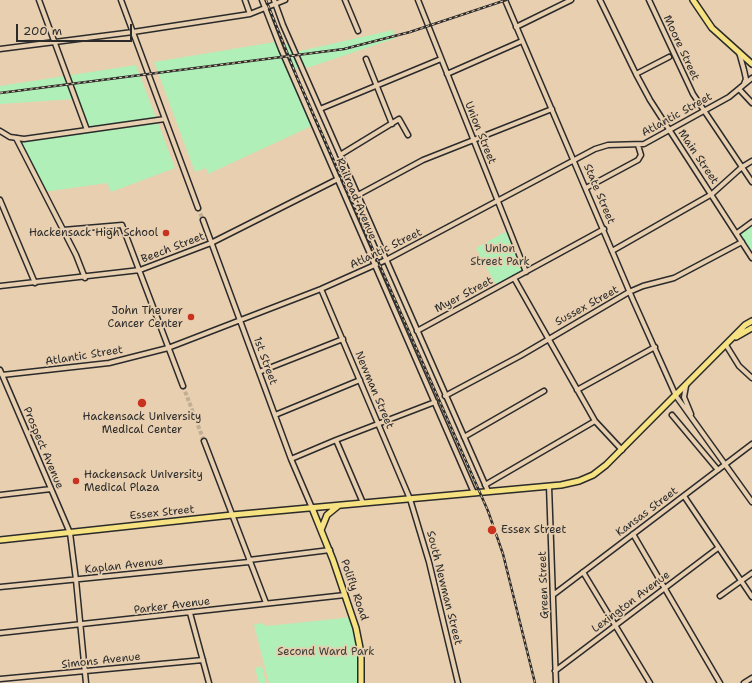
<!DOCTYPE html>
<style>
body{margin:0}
#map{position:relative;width:752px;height:683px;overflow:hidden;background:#e8cfb0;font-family:"Shantell Sans",sans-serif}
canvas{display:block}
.scale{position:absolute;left:16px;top:24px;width:116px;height:18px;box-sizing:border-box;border:2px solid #2b2b2b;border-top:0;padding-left:5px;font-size:12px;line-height:14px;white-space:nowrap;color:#2b2b2b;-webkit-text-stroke:3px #e8cfb0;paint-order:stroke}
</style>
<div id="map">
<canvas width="752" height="683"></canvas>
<div class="scale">200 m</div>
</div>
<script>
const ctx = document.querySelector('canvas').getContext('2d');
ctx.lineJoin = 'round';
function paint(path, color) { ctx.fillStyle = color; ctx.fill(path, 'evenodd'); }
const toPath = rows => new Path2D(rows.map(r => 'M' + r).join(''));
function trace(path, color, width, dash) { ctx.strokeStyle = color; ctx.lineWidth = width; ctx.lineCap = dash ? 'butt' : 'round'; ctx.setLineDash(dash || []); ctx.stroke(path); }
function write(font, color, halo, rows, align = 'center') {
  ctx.font = font + ' "Shantell Sans",sans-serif'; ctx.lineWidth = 3.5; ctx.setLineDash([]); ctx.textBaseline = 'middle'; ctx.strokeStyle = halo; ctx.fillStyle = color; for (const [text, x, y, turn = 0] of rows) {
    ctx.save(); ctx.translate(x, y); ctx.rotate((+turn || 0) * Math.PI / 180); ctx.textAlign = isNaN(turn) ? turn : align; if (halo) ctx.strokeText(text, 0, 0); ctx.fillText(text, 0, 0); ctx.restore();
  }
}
const green = toPath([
 [393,30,396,38,310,67,293,69,316,124,208,174,206,168,195,172,154,62,281,41,300,51],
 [136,65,175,168,111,192,107,183,44,192,17,139,87,128,76,99,0,104,0,86],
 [752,222,752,258,737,233],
 [509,230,526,272,497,287,476,248],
 [353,617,359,640,361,683,269,683,254,625,261,623,267,626],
 [262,666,266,683,259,683,255,668]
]);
const minorTunnel = toPath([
 [198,208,203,220],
 [183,386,204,441]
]);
const minor = toPath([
 [39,0,87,130],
 [121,0,198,208],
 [245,0,250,14],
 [262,0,281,49,474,493],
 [274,0,283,25,488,491],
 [345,0,358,31],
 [418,0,526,272],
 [505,0,633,300,676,396,752,502],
 [600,0,636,74,650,100,752,258],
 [649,0,693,94,752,182],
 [516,27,571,0],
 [0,49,133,32,250,14,285,0],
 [739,52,744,70,746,79,744,84],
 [366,59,392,124],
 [447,74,522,41],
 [636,74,669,57],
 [739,89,752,103],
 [320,109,441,59],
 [0,131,10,137,24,139,165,119],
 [16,138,76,255,85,278],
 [340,155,399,119,408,135],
 [586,188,638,160,641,155,638,145],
 [358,195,423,160,552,109],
 [0,200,35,283],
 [203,220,291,459,312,508],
 [63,230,122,225,183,386],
 [737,233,752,222],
 [612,251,712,194,742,167,752,161],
 [514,278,595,421,622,450],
 [0,286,140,270,211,243,338,179],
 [321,289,410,499,429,562,458,683],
 [417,331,604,229],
 [726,345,739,366,752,378],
 [0,370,70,533,76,580,86,683],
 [259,372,343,339],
 [2,375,109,363,168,348,321,289,386,260,595,149,608,145,644,144,729,97,752,78],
 [686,386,684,397,691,414],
 [577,390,655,347],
 [445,396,520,356,629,292,643,286,674,278,742,242],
 [275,415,360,380],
 [672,415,718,470],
 [464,437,544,391],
 [336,440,363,503],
 [204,441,266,603],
 [291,459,336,440,435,402],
 [485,485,595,421],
 [549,486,556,683],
 [0,495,51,489],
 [684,496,752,597],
 [633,534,720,683],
 [249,560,330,550],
 [583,572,650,683],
 [0,587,249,562],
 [553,595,752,444],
 [720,596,752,573],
 [190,613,209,683],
 [0,633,345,595],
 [555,671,718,548],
 [0,679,203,660],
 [744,683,752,678]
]);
const major = toPath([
 [693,0,712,28,752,64],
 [736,337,752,328],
 [312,508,333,560,356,628,361,653,361,683],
 [321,530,327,515,338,506],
 [0,540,232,515,561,485,579,481,593,475,606,465,745,325,752,321]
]);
const rail = toPath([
 [266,0,297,77,488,511,503,554,535,683],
 [0,93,344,49,410,32,506,0]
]);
const markers = [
 [166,233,4,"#c8321e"],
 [191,317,4,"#c8321e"],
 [142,403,5,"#c8321e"],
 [76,481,4,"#c8321e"],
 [492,530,5,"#c8321e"]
];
const streetNames = [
 ["Moore Street",681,48,65],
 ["Atlantic Street",677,115,-29],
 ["Union Street",480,133,68],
 ["Main Street",698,157,56],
 ["State Street",599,194,67],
 ["Railroad Avenue",356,199,67],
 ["Beech Street",173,248,-21],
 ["Atlantic Street",386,249,-26],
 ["Myer Street",464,295,-28],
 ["Sussex Street",587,306,-29],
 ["Atlantic Street",84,356,-9],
 ["1st Street",265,361,70],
 ["Newman Street",374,390,67],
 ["Prospect Avenue",43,448,67],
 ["Kansas Street",647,512,-37],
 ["Essex Street",162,513,-6],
 ["Kaplan Avenue",124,566,-6],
 ["Green Street",544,585,-92],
 ["South Newman Street",444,588,76],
 ["Polifly Road",354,590,71],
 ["Lexington Avenue",631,602,-37],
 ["Parker Avenue",172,606,-7],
 ["Simons Avenue",101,661,-6]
];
const poiNames = [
 ["Hackensack High School",158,233],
 ["John Theurer",183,311],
 ["Cancer Center",183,324],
 ["Hackensack University",142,417,"center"],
 ["Medical Center",142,430,"center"],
 ["Hackensack University",84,475,"left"],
 ["Medical Plaza",84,488,"left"],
 ["Essex Street",501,530,"left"]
];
const parkNames = [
 ["Union",500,249],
 ["Street Park",500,262],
 ["Second Ward Park",326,652]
];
paint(green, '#b0efb7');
trace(minorTunnel, '#c2ae95', 4, [4, 2]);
trace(minor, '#2b2b2b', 7);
trace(major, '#2b2b2b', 8);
trace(minor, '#e8cfb0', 4);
trace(major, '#f6e281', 5);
trace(rail, '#2b2b2b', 2.5);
trace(rail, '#e8cfb0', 1, [3]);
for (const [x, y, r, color] of markers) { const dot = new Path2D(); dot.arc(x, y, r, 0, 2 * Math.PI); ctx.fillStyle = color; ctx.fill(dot); trace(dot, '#e8cfb0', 1.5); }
write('11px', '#2b2b2b', '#e8cfb0', streetNames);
write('11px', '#2b2b2b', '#e8cfb0', poiNames, 'right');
write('11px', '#383f39', '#e8cfb0', parkNames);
</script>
